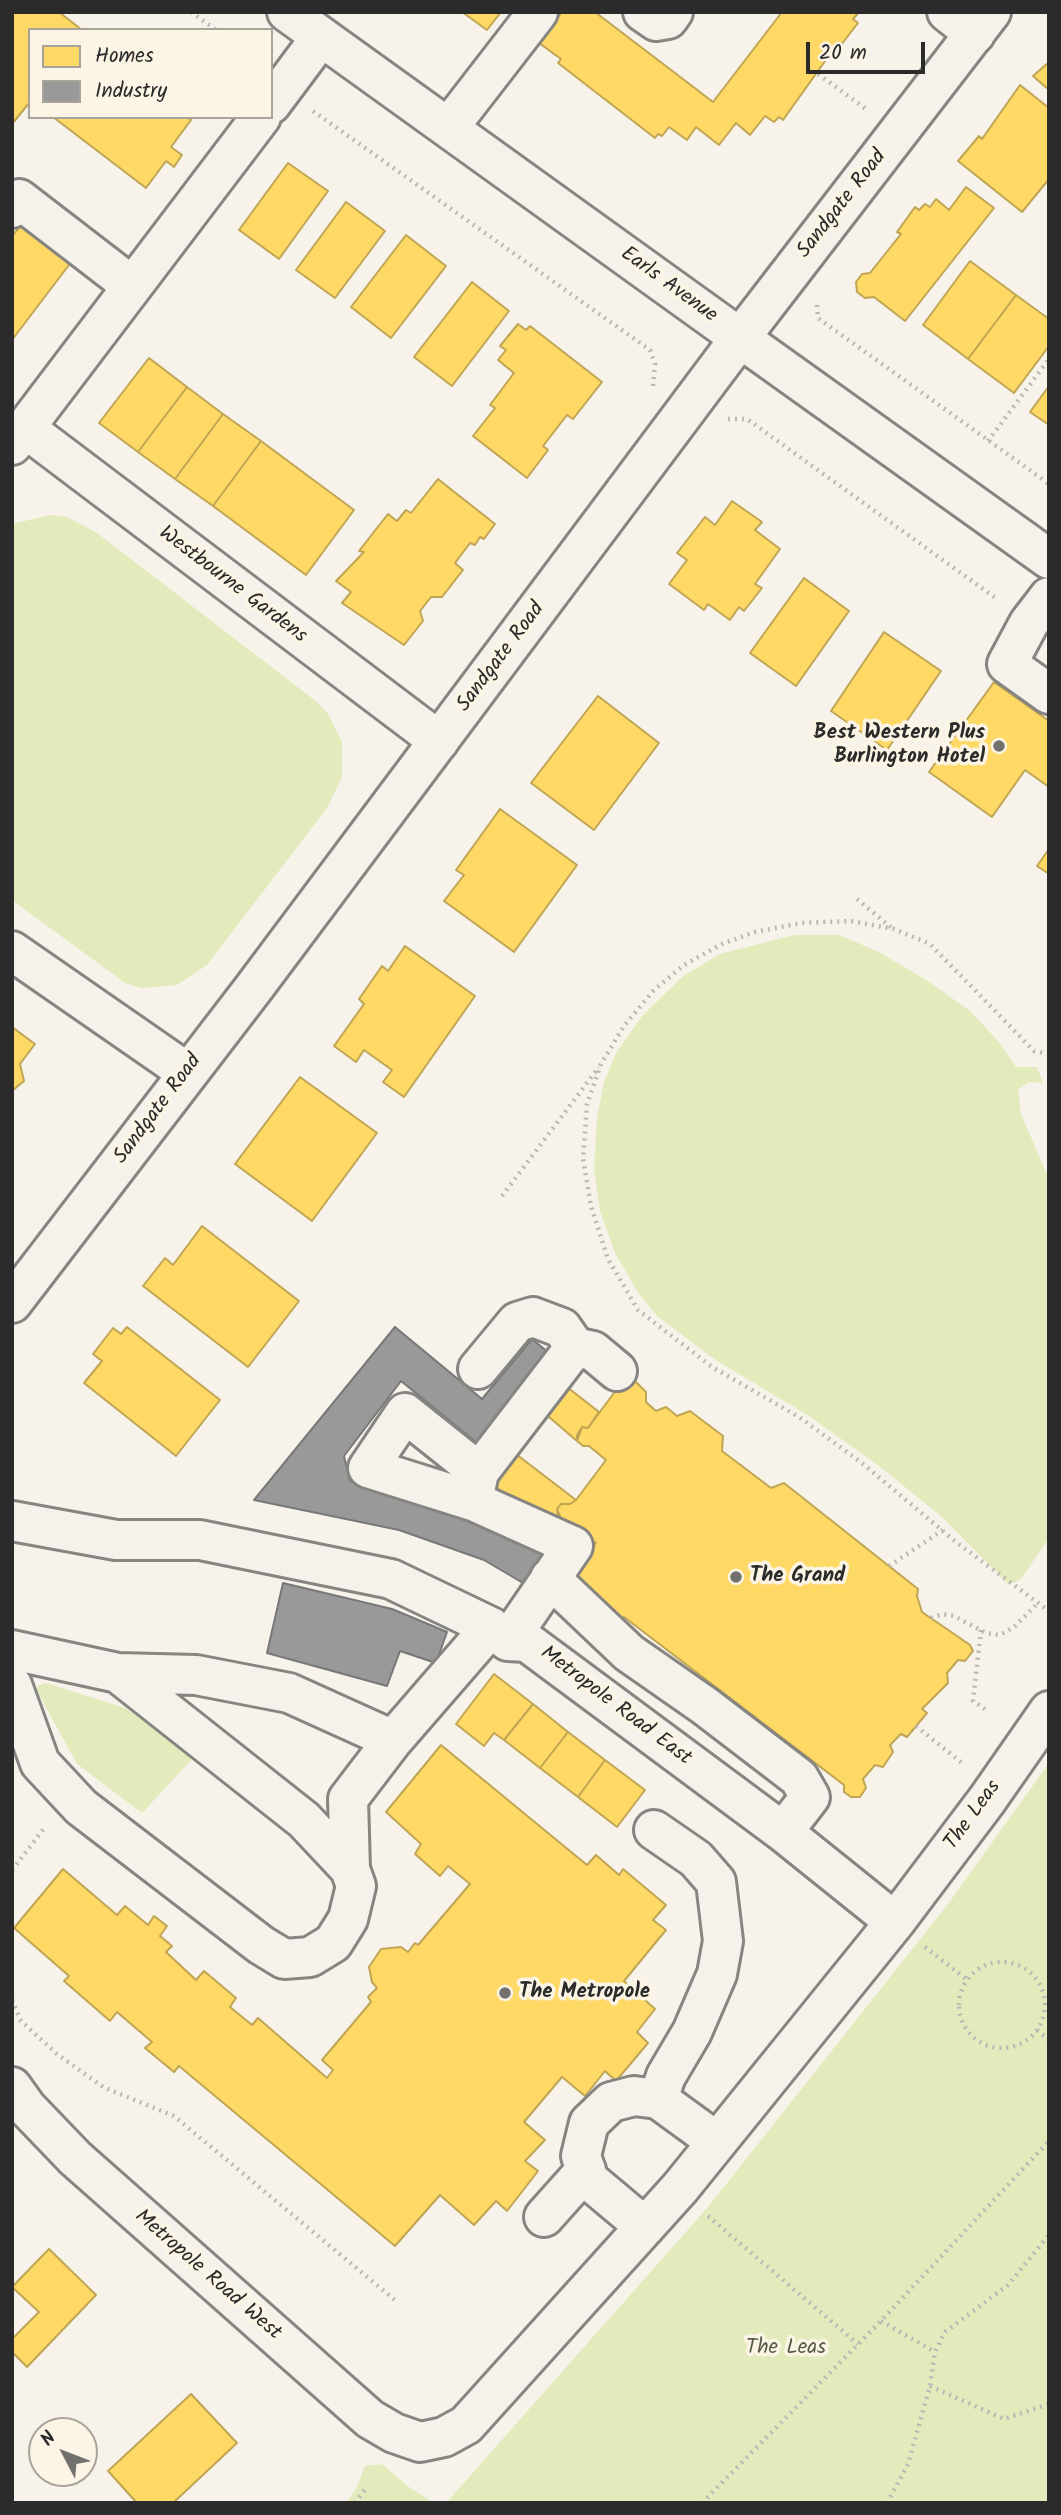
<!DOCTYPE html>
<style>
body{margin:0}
#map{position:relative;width:1061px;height:2515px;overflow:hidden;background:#f7f3ea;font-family:Kalam,sans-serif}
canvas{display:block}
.frame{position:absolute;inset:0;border:14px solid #2b2b2b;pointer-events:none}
.legend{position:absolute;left:28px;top:28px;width:245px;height:91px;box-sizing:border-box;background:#fcf5e5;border:2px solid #a8a49b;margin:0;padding:9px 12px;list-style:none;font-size:21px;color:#2b2b2b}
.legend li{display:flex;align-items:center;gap:14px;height:35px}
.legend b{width:35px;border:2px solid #a8a49b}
.north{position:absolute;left:28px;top:2417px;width:70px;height:70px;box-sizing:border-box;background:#fcf5e5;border:2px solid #a8a49b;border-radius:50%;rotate:312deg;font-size:19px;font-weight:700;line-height:28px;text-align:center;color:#2b2b2b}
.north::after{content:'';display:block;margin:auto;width:24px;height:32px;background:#72716e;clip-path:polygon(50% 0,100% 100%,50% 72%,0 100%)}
.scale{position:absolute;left:806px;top:42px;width:119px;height:32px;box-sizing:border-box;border:4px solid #2b2b2b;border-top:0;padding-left:9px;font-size:21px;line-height:24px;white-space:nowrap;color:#2b2b2b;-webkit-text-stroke:5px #fcf5e5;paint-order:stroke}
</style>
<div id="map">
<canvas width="1061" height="2515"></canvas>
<div class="frame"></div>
<ul class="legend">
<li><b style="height:19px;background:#ffd966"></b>Homes</li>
<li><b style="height:19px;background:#999"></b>Industry</li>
</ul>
<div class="north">N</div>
<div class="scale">20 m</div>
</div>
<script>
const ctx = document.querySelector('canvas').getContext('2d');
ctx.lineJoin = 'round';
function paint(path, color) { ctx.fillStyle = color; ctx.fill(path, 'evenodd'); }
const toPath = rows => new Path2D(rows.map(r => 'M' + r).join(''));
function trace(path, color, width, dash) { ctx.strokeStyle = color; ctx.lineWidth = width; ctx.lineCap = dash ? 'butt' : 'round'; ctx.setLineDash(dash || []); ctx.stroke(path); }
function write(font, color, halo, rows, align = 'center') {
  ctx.font = font + ' Kalam,sans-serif'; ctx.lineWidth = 7; ctx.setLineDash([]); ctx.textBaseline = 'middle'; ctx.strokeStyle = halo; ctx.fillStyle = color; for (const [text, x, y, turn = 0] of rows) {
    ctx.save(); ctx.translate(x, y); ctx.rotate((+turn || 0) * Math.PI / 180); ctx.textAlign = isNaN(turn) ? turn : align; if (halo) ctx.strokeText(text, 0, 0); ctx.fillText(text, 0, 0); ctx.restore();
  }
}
const green = toPath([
 [50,515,67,517,97,533,317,702,328,714,342,742,342,777,327,808,207,965,177,985,141,988,125,983,12,900,12,524],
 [794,935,839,935,879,952,931,983,970,1011,999,1042,1016,1067,1037,1067,1043,1083,1029,1082,1018,1090,1021,1114,1049,1179,1049,1538,1021,1579,1009,1585,942,1517,883,1469,809,1416,714,1359,657,1316,639,1294,615,1253,600,1211,594,1169,597,1118,604,1082,616,1053,642,1016,682,977,720,954],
 [46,1683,125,1708,196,1755,142,1813,77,1764,38,1693,37,1686],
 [1049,1763,1049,2503,446,2503,708,2207,948,1904],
 [382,2464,409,2487,434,2503,346,2503,356,2489,365,2466]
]);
const homes = toPath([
 [12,12,59,12,82,30,30,30,30,102,12,124,12,12],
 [462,12,501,12,487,30,462,12],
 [562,12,595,12,713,102,782,12,859,12,853,19,858,23,841,45,838,43,783,120,779,117,774,122,765,116,750,135,736,123,719,145,696,127,687,140,669,127,662,136,658,134,655,138,558,63,561,59,539,43,562,12],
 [1049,62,1049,90,1033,76,1049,62],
 [1020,85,1049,108,1049,179,1022,212,958,161,979,136,982,139,1020,85],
 [53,117,188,117,191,120,171,147,182,155,174,167,166,161,146,188,53,117],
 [288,163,328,191,279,259,239,230,288,163],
 [966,187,994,208,905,321,874,297,865,298,857,292,856,282,862,274,870,273,901,234,897,232,915,207,919,210,925,204,930,207,936,199,949,210,966,187],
 [346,202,385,231,335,298,296,270,346,202],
 [23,223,72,261,12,340,12,236,23,223],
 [406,235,446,266,391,338,351,307,406,235],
 [970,261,1016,295,968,359,923,325,970,261],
 [472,282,509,311,452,386,414,357,472,282],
 [1016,295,1049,319,1049,346,1014,393,968,359,1016,295],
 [518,324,526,330,530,326,602,382,573,419,567,415,543,446,548,450,527,478,473,436,495,408,490,405,514,373,498,360,506,350,500,346,518,324],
 [149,358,187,387,138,452,99,423,149,358],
 [1049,386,1049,425,1030,412,1049,386],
 [187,387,223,414,175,479,138,452,187,387],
 [223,414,261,441,213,506,175,479,223,414],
 [261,441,354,510,306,575,213,506,261,441],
 [438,479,495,524,484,539,480,537,475,545,470,543,455,563,463,570,442,597,431,597,420,611,423,621,404,645,342,603,351,592,336,581,364,552,359,551,388,514,397,521,406,510,411,513,438,479],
 [732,501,762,522,755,530,780,549,755,584,762,588,744,611,739,607,730,620,708,604,704,610,669,584,687,560,677,553,705,517,715,525,732,501],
 [804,578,849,611,796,686,750,653,804,578],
 [884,632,941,671,887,750,831,711,884,632],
 [994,682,1049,721,1049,787,1025,770,992,817,929,772,994,682],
 [598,696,659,743,594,830,531,783,598,696],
 [500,809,577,865,514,952,444,901,464,875,456,870,500,809],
 [1049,849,1049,874,1037,866,1049,849],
 [405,946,475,996,404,1097,383,1082,392,1070,364,1050,356,1062,334,1046,364,1004,359,999,382,966,388,971,405,946],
 [12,1027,35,1044,20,1064,24,1081,12,1091,12,1027],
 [300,1077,377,1133,312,1221,235,1164,300,1077],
 [202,1226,299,1301,248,1367,143,1286,165,1258,173,1265,202,1226],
 [127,1327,220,1400,176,1456,84,1383,102,1361,93,1354,113,1328,121,1334,127,1327],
 [628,1374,646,1392,646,1402,656,1411,666,1407,677,1416,690,1411,723,1436,722,1451,771,1488,784,1483,918,1589,917,1596,922,1612,970,1645,973,1651,965,1661,958,1660,947,1673,948,1683,922,1709,927,1713,907,1737,901,1734,890,1745,893,1752,883,1767,875,1765,863,1779,866,1788,860,1797,851,1797,844,1792,844,1785,624,1617,613,1629,562,1587,596,1543,562,1521,557,1509,561,1504,570,1504,576,1500,606,1460,589,1446,583,1446,577,1441,577,1435,582,1427,588,1428,628,1374],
 [562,1383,599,1412,588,1428,582,1427,577,1441,542,1411,562,1383],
 [512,1451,576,1500,570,1504,561,1504,557,1509,558,1516,568,1522,556,1535,488,1481,512,1451],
 [494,1674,533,1704,504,1740,494,1733,484,1746,456,1724,494,1674],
 [533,1704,568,1732,540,1768,504,1740,533,1704],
 [568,1732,605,1760,578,1797,540,1768,568,1732],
 [441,1745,587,1865,596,1855,619,1875,623,1869,666,1905,653,1920,666,1930,624,1981,655,2009,637,2032,648,2043,616,2081,605,2071,585,2096,562,2077,524,2122,545,2140,525,2161,538,2171,507,2211,496,2201,474,2225,440,2195,395,2246,179,2066,174,2072,145,2048,152,2042,117,2012,110,2021,64,1981,69,1976,14,1928,63,1869,117,1915,125,1906,148,1925,154,1916,167,1926,160,1936,172,1946,166,1952,196,1980,204,1971,236,1998,230,2007,252,2025,258,2018,327,2078,333,2070,322,2060,371,2002,368,1997,377,1988,372,1982,369,1967,381,1949,401,1947,408,1952,415,1943,418,1945,470,1884,448,1866,440,1876,415,1854,421,1844,386,1812,441,1745],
 [605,1760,645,1790,617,1827,578,1797,605,1760],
 [49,2249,96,2295,27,2367,12,2352,12,2339,39,2312,12,2287,49,2249],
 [191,2394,237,2443,173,2503,137,2503,108,2471,191,2394]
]);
const industry = toPath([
 [395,1327,482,1399,532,1339,560,1362,487,1451,401,1381,344,1456,350,1481,411,1495,502,1528,545,1556,523,1583,484,1560,399,1530,254,1500,395,1327],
 [283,1583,392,1609,447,1632,436,1663,400,1651,387,1686,267,1653,283,1583]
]);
const path = toPath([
 [191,12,216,30],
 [818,74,866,109],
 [313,111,650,350,655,364,653,386],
 [817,305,818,318,1049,484],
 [728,419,747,419,997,599],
 [988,441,1049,359],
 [857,899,893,929],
 [1049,1054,1034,1051,930,944,894,929,851,921,801,923,755,932,722,944,684,965,654,990,624,1026,601,1064,587,1104,583,1159,591,1206,608,1259,638,1310,712,1367,799,1417,862,1463,956,1542,1049,1611],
 [502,1196,599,1067],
 [889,1566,943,1530],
 [931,1618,942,1614,954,1616,986,1633,1000,1635,1014,1627,1039,1602],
 [981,1630,973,1701,985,1709],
 [916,1726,962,1763],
 [12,1870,46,1826],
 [925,1947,966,1979],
 '959 2005a43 43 0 1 1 86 0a43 43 0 1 1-86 0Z',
 [12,2000,21,2021,57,2054,103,2087,174,2116,396,2301],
 [1037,2030,1049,2040],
 [708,2216,858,2344],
 [881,2321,935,2352],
 [930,2386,1004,2419,1049,2404],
 [355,2503,367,2487],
 [702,2503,881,2321,1049,2141],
 [887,2503,908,2464,930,2386,935,2352,945,2332,1008,2285,1049,2235]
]);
const minor = toPath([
 [643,12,656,21,668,19,673,12],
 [947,12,975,34],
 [271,104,321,37],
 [449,127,538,12],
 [12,208,19,199,132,286],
 [740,338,1049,559],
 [25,428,439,741],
 [12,445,261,117],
 [1049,597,1029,623,1007,664,1049,694],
 [12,951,188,1073],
 [575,1347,593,1351,617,1371],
 [478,1369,517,1322,533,1317,562,1328,575,1347,479,1472],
 [473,1501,479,1472,405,1413,368,1468,473,1501,573,1546,508,1641],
 [12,1521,116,1540,200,1540,391,1579,491,1627,508,1641,527,1642,783,1832,895,1922],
 [550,1578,629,1653,705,1706,799,1778,810,1797,783,1832],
 [12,1650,118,1673,196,1675,289,1693,393,1740],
 [12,1685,40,1763,81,1807,261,1945,284,1959,310,1957,333,1943,348,1919,356,1886,350,1869,304,1820,118,1673],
 [654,1830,696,1859,716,1882,723,1941,717,1974,692,2032,666,2076,658,2099],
 [350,1869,348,1799,393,1740,491,1627],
 [12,2087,27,2108,75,2158,370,2419,394,2433,420,2442,444,2437,466,2425,680,2188,895,1922,987,1800,1049,1711],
 [544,2217,586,2170],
 [645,2227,589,2180,581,2156,589,2123,611,2102,634,2096,658,2099,717,2142]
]);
const major = toPath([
 [740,338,991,12]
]);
const highway = toPath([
 [12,1303,253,989,740,338,287,12]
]);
const markers = [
 [999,746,7,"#72716e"],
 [736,1577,7,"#72716e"],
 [505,1993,7,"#72716e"]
];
const streetNames = [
 ["Sandgate Road",843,205,-52],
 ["Earls Avenue",668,286,36],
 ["Westbourne Gardens",232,586,37],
 ["Sandgate Road",502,658,-53],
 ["Sandgate Road",159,1110,-53],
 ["Metropole Road East",615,1707,37],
 ["The Leas",974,1816,-54],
 ["Metropole Road West",207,2276,41]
];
const poiNames = [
 ["Best Western Plus",985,734,"right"],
 ["Burlington Hotel",985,758,"right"],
 ["The Grand",750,1577],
 ["The Metropole",519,1993]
];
const parkNames = [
 ["The Leas",786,2349]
];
paint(green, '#e3ebbd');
paint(homes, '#ffd966');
trace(homes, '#bfa554', 2);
paint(industry, '#999');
trace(industry, '#787878', 2);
trace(minor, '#878581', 44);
trace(major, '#878581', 44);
trace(highway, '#878581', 44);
trace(path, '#bbb8b4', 4.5, [2, 5]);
trace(minor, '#f5f2ec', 38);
trace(major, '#f5f2ec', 38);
trace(highway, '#f5f2ec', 38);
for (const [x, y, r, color] of markers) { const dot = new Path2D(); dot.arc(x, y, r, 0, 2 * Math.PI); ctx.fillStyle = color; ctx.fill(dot); trace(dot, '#fcf5e5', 2.5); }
write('21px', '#2b2b2b', '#fcf5e5', streetNames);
write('bold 21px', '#2b2b2b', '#fcf5e5', poiNames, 'left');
write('21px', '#555a46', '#fcf5e5', parkNames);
</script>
